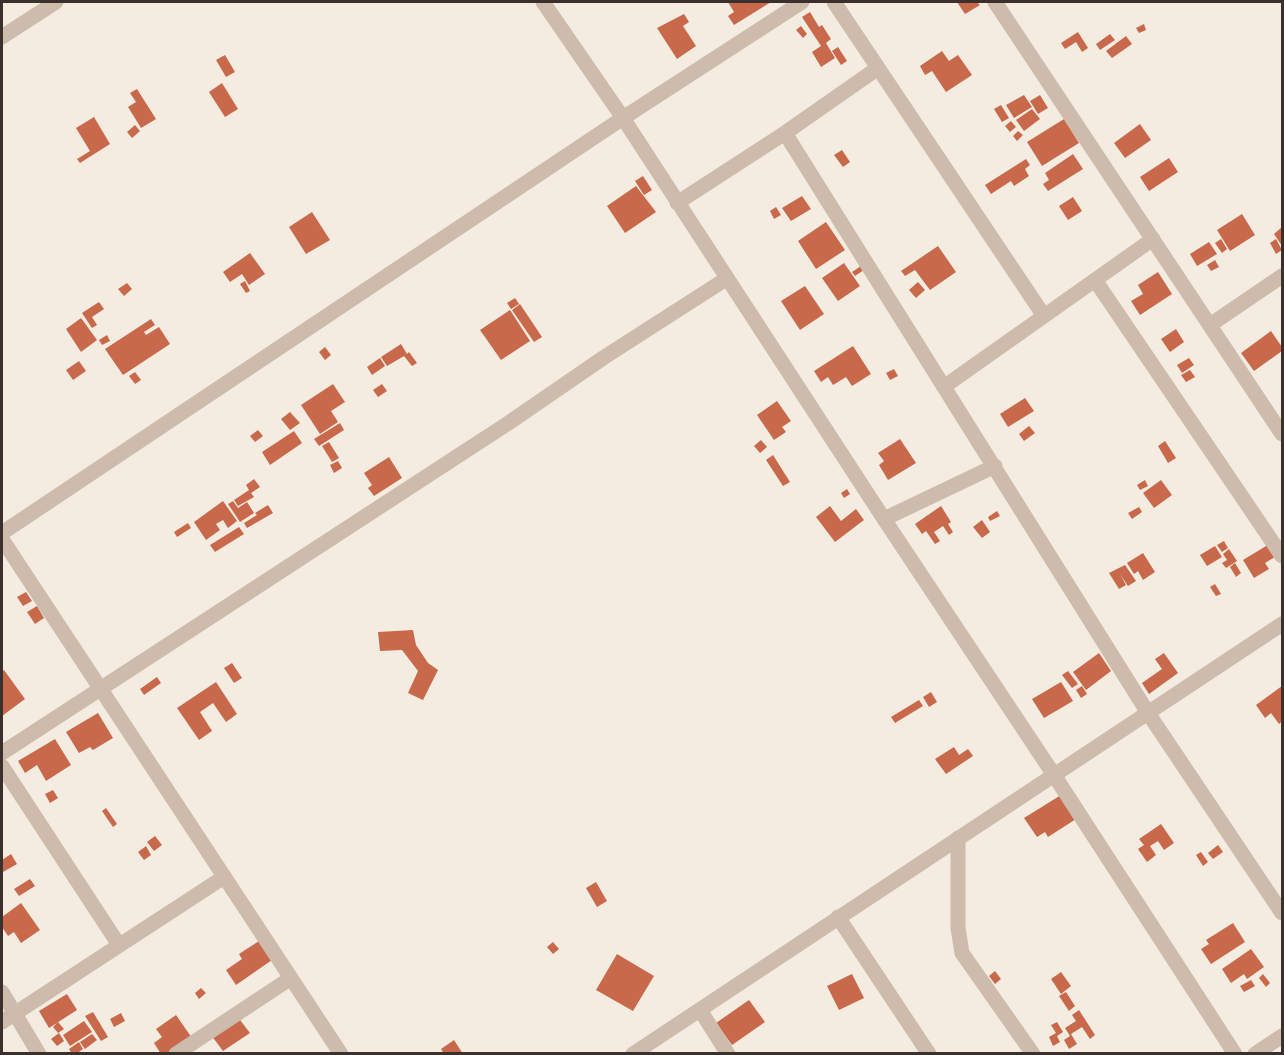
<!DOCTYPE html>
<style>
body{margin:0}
#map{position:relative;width:1284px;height:1055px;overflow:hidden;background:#f4ebe1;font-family:"Asap Condensed",sans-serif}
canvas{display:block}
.frame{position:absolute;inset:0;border:3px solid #3b302b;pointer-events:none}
</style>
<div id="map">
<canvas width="1284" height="1055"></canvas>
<div class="frame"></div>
</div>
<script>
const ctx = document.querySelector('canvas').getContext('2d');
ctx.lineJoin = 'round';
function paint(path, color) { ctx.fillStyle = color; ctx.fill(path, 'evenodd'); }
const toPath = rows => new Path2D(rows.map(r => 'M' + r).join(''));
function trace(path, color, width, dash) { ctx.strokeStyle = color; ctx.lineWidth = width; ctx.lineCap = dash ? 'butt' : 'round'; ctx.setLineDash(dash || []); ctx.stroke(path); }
const building = toPath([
 [728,2,771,2,734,25,728,16,734,12],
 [957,2,977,2,980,5,965,14],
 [810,12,819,27,822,25,831,39,826,43,835,58,821,67,812,52,821,46,802,17],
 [684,14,689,22,683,26,696,46,677,59,657,28],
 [1144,24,1146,30,1139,33,1136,28],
 [801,26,807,34,803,38,796,30],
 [1078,32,1088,48,1082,52,1076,42,1065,49,1061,43],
 [1110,34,1115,40,1100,50,1096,44],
 [1126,36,1132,44,1112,58,1106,51],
 [838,47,847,61,841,65,832,51],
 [942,51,949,61,958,55,972,75,946,92,932,71,925,75,920,66],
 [225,55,235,72,226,77,216,60],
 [222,83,238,109,225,117,209,92],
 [137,89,156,119,141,128,128,107,136,102,130,93],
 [1024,95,1032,107,1014,118,1006,105],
 [1040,95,1048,108,1038,114,1030,101],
 [1001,105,1009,118,1002,122,994,109],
 [1032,109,1040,119,1024,131,1016,120],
 [94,117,110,144,80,163,77,159,90,151,76,128],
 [1064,119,1079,143,1042,166,1027,142],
 [1011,121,1016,127,1010,132,1005,126],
 [1140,124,1151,140,1125,158,1114,143],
 [135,125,140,131,132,138,127,132],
 [1018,131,1023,135,1017,141,1013,136],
 [842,150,850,162,843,167,834,155],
 [1073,154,1083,169,1048,191,1043,184,1049,180,1045,173],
 [1169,158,1178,172,1149,191,1140,177],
 [1026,159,1030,165,1025,169,1029,176,1014,186,1011,181,991,194,985,185],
 [643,176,652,190,644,195,635,181],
 [636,186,656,212,625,233,607,206],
 [802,196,811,209,791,221,782,208],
 [1073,197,1082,211,1068,220,1059,206],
 [776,207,781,215,774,219,770,211],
 [312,212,330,240,306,254,289,227],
 [1242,214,1255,235,1230,251,1217,230],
 [826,222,845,250,816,269,798,241],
 [1282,227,1282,246,1274,234],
 [1221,239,1227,249,1222,253,1215,243],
 [1276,239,1282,250,1276,254,1270,243],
 [1209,242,1217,254,1197,266,1190,254],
 [938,246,956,272,930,290,915,270,905,276,901,271],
 [250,253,265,274,249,285,242,274,230,282,223,272],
 [1215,260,1219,267,1211,271,1207,265],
 [844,263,860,286,838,301,822,278],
 [861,266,864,270,855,276,852,272],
 [1158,272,1172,294,1140,315,1131,301,1143,294,1138,285],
 [245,281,250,291,246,293,240,284],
 [918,282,925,290,916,298,909,290],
 [127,283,132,289,124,296,118,289],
 [805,286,824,314,800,330,781,301],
 [515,298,519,304,511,309,507,303],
 [99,302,104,309,92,317,97,325,92,328,82,313],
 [520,304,542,337,534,342,512,310],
 [510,310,530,341,501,360,480,330],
 [81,318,97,340,81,352,66,329],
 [151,319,155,325,144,332,146,335,159,327,170,344,123,375,105,349],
 [1176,329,1184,342,1170,352,1161,339],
 [1271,331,1282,347,1282,351,1254,371,1241,353],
 [107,335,110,341,102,345,99,340],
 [401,344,407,354,409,352,417,363,412,366,404,356,387,366,381,357],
 [853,346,871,374,852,386,846,377,833,385,828,377,821,382,814,371],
 [325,347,331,355,325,360,319,352],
 [380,358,385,366,372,375,367,367],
 [1189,358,1194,365,1182,373,1177,365],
 [79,361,86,371,73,380,66,370],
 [894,369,898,376,890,380,886,373],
 [1190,370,1195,377,1186,382,1181,375],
 [135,372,141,380,135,384,129,376],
 [333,384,345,402,331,411,338,422,320,434,301,405],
 [382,384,387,391,378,397,373,390],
 [1025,398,1034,411,1008,427,1000,414],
 [777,401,791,421,782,427,786,432,774,440,757,415],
 [290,412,300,423,290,430,281,419],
 [340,423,344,430,319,446,314,439],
 [1029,426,1035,433,1024,441,1019,434],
 [258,430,263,436,255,442,250,436],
 [294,431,302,443,270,465,262,452],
 [900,439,916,463,888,480,879,465,884,461,878,453],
 [761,440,767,447,760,453,754,446],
 [1165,441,1176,458,1168,463,1158,446],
 [329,442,339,458,332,462,322,446],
 [773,455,790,482,783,486,766,460],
 [389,457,402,478,374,496,368,488,372,485,364,473],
 [338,461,342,468,334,473,330,465],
 [254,479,260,487,251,493,254,497,238,506,234,500,249,490,246,485],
 [1145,480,1148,486,1140,490,1137,485],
 [1161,480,1172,495,1154,508,1143,493],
 [847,489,850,494,844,498,841,493],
 [223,501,237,521,228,528,223,520,216,524,220,530,206,540,194,522],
 [233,501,238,508,247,502,254,513,240,522,228,504],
 [268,505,273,513,247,528,244,523,257,515,255,513],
 [830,506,841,521,856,509,864,520,835,542,816,517],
 [941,506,951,522,948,524,953,532,949,535,943,526,934,532,940,541,935,544,926,531,922,534,915,524],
 [1139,507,1142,512,1132,519,1128,513],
 [997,511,1000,516,990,521,988,517],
 [982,520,990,532,982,538,973,527],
 [188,523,191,528,177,537,174,532],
 [239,527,244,534,215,552,210,545],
 [1224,541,1228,548,1222,552,1217,545],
 [1271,543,1278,555,1265,563,1269,569,1254,578,1243,560],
 [1215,546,1222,557,1207,566,1200,555],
 [1229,549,1237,561,1226,568,1222,563,1227,560,1223,554],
 [1143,553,1155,572,1143,580,1138,571,1134,574,1127,563],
 [1235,563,1241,573,1236,577,1230,567],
 [1125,565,1136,581,1128,586,1120,574,1126,585,1119,589,1109,573],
 [1215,584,1221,594,1216,596,1210,587],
 [26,592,32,601,23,606,17,597],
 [37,606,44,618,35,624,27,612],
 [413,630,416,645,428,663,438,670,423,700,408,693,418,671,402,650,380,651,378,632],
 [1099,653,1111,671,1086,690,1073,672],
 [1164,653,1178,673,1149,694,1142,683,1162,669,1155,659],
 [232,663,242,678,234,683,224,668],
 [4,670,25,699,2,716,2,672],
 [1068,671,1078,684,1072,688,1062,675],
 [157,677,161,683,144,695,140,689],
 [216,682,237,714,226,722,213,703,200,712,212,731,199,740,177,708],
 [1061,682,1073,701,1044,718,1032,699],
 [1082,686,1087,694,1081,698,1076,690],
 [1282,686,1282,721,1279,724,1271,713,1265,718,1256,705],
 [931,692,937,702,929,707,923,697],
 [919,700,923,706,895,723,891,717],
 [98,713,113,738,93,750,90,747,79,753,66,732],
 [55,739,71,765,46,781,37,765,25,773,18,761],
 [954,747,959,755,968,749,973,756,946,774,935,759],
 [53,790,58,798,50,803,45,794],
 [1061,795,1076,819,1048,837,1045,832,1037,837,1024,818],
 [106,808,117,824,113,827,102,811],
 [1161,824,1174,843,1164,850,1158,841,1150,846,1156,855,1147,862,1138,849,1144,845,1139,839],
 [155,836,162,845,154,851,147,842],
 [1218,845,1223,852,1213,859,1208,853],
 [146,846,151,855,144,860,138,852],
 [1201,852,1208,862,1203,866,1196,855],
 [11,854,17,864,3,872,2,860],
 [30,879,35,886,19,896,14,889],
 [596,882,607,901,597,907,586,888],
 [21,903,40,930,21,943,14,932,8,936,2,927,2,917],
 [1233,923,1245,942,1211,964,1201,949,1209,944,1206,940],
 [259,941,272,960,236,985,226,970,242,959,239,954],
 [553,942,559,949,553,954,547,947],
 [1251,949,1264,967,1247,979,1244,974,1231,983,1222,969],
 [617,954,654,976,633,1011,596,990],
 [995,971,1001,979,995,984,989,976],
 [1061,972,1071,986,1061,994,1051,979],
 [852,974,864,998,839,1010,827,986],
 [1263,974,1270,983,1266,987,1259,978],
 [1251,980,1255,986,1244,992,1240,986],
 [201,988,206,993,199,999,195,993],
 [1066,992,1075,1006,1069,1011,1059,996],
 [67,994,77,1010,49,1028,39,1011],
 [749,1000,765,1022,732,1045,716,1023],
 [1079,1010,1095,1035,1090,1039,1082,1027,1071,1034,1077,1044,1069,1049,1064,1040,1070,1036,1065,1028,1076,1021,1072,1015],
 [93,1012,108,1037,101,1041,85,1016],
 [121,1013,125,1021,114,1027,110,1019],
 [176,1015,192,1038,170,1054,161,1054,154,1043,162,1037,156,1029],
 [237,1016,250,1033,223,1051,211,1035],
 [84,1021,92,1032,70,1046,63,1035],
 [58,1022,64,1029,58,1033,53,1027],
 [1057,1022,1063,1032,1057,1036,1060,1042,1053,1046,1049,1037,1056,1033,1051,1025],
 [59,1033,64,1041,57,1046,51,1039],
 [92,1034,97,1040,85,1049,80,1042],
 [454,1040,463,1054,444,1054,441,1049],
 [79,1042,83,1049,76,1054,72,1054,69,1049]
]);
const minor = toPath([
 [543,2,623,118,884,519,1054,775,1235,1054],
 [834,2,1044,316],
 [995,2,1282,434],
 [2,37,56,2],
 [785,133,1148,713,1282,913],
 [677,203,785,133,878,68],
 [1095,280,1282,556],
 [1210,325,1282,276],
 [945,386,1153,239],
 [884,519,995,466],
 [2,533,623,118,802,2],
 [2,539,341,1054],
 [2,753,510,422,603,358,726,279],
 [2,766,119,945],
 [958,838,958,928,962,953,1033,1054],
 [838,917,929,1054],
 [2,992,39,1054],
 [700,1010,728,1054],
 [2,1022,224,877],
 [176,1054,291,978],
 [633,1054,1282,624],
 [1255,1054,1282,1036]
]);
paint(building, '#c8694b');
trace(minor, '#cdbbac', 15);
</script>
